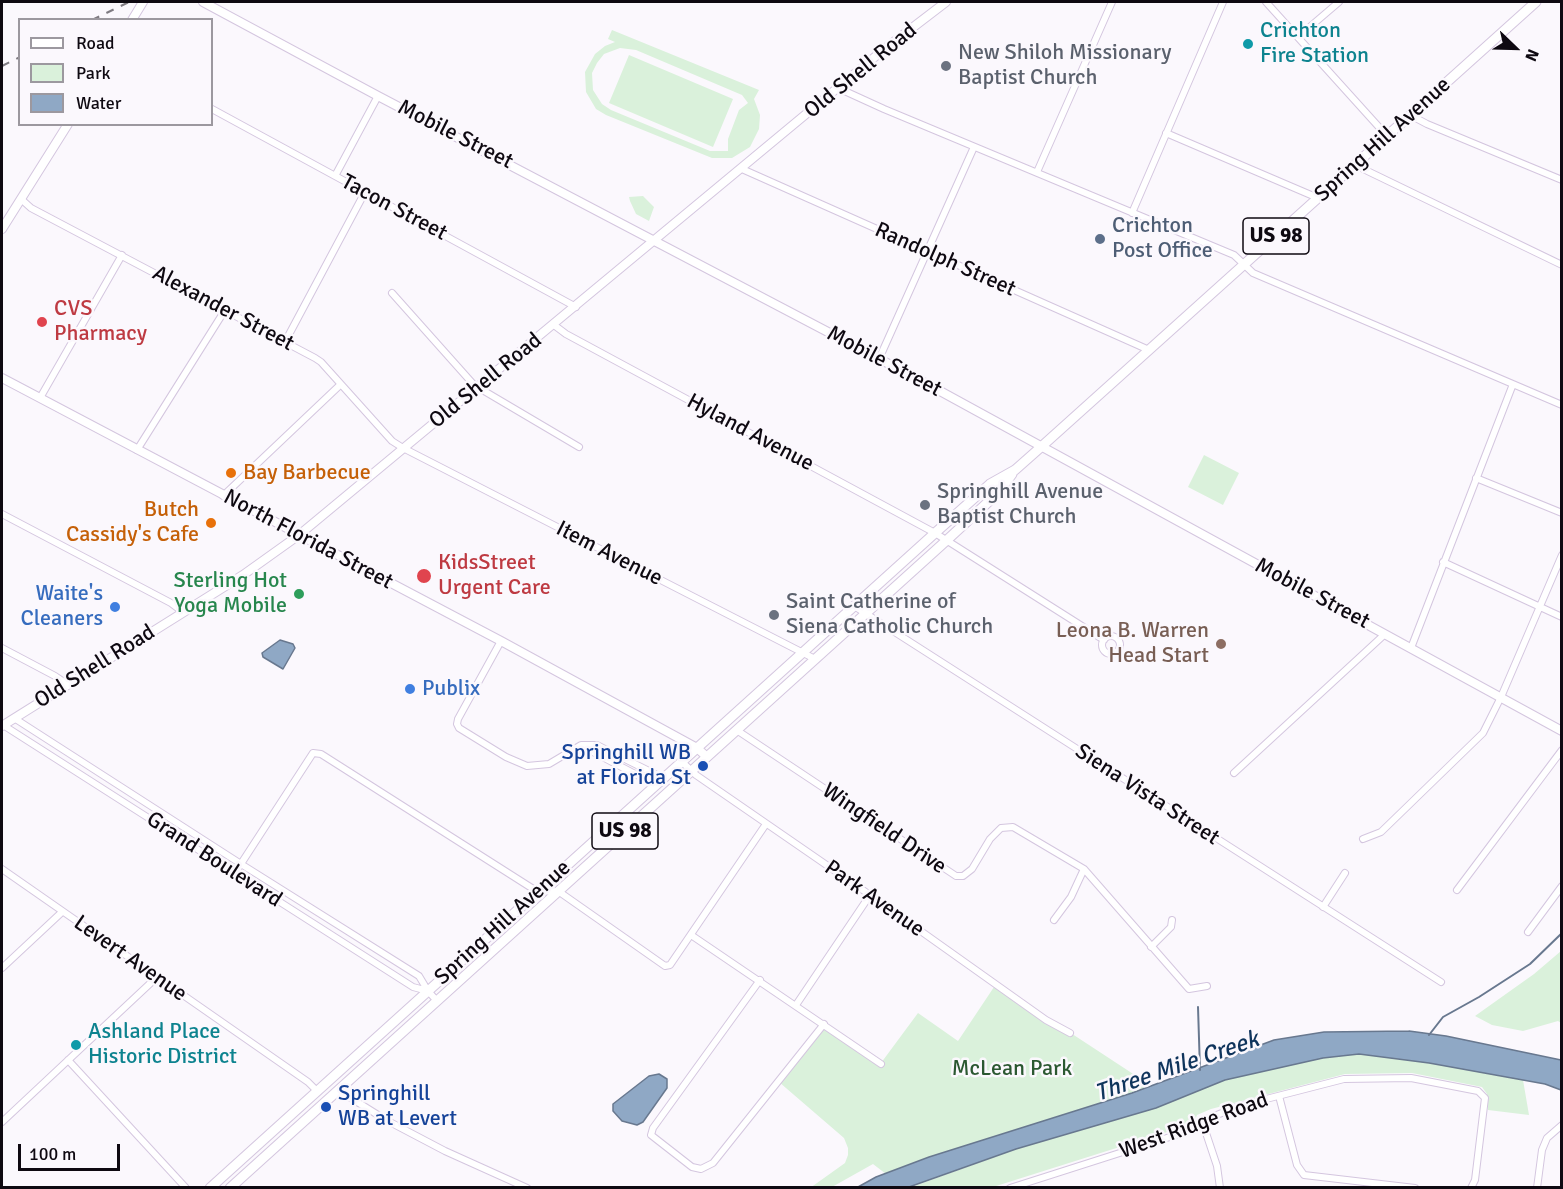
<!DOCTYPE html>
<style>
body{margin:0}
#map{position:relative;width:1563px;height:1189px;overflow:hidden;background:#fbf8fd;font-family:Signika,sans-serif}
canvas{display:block}
.frame{position:absolute;inset:0;border:3px solid #0e0911;pointer-events:none}
.legend{position:absolute;left:18px;top:18px;width:195px;height:108px;box-sizing:border-box;background:#fbf8fd;border:2px solid #9c989f;margin:0;padding:8px 10px;list-style:none;font-size:18px;color:#0e0911}
.legend li{display:flex;align-items:center;gap:12px;height:30px}
.legend b{width:30px;border:2px solid #9c989f}
.north{position:absolute;left:1485px;top:18px;width:60px;height:60px;-webkit-text-stroke:4px #fbf8fd;paint-order:stroke;rotate:113deg;font-size:16px;font-weight:700;line-height:24px;text-align:center;color:#0e0911}
.north::after{content:'';display:block;margin:auto;width:21px;height:27px;background:#0e0911;clip-path:polygon(50% 0,100% 100%,50% 72%,0 100%)}
.scale{position:absolute;left:18px;top:1144px;width:102px;height:27px;box-sizing:border-box;border:3px solid #0e0911;border-top:0;padding-left:8px;font-size:18px;line-height:21px;white-space:nowrap;color:#0e0911;-webkit-text-stroke:4px #fbf8fd;paint-order:stroke}
</style>
<div id="map">
<canvas width="1563" height="1189"></canvas>
<div class="frame"></div>
<ul class="legend">
<li><b style="height:8px;background:#fff"></b>Road</li>
<li><b style="height:16px;background:#daf1db"></b>Park</li>
<li><b style="height:16px;background:#8fa8c5"></b>Water</li>
</ul>
<div class="north">N</div>
<div class="scale">100 m</div>
</div>
<script>
const ctx = document.querySelector('canvas').getContext('2d');
ctx.lineJoin = 'round';
function paint(path, color) { ctx.fillStyle = color; ctx.fill(path, 'evenodd'); }
const toPath = rows => new Path2D(rows.map(r => 'M' + r).join(''));
function trace(path, color, width, dash) { ctx.strokeStyle = color; ctx.lineWidth = width; ctx.lineCap = dash ? 'butt' : 'round'; ctx.setLineDash(dash || []); ctx.stroke(path); }
function write(font, color, halo, rows, align = 'center') {
  ctx.font = font + ' Signika,sans-serif'; ctx.lineWidth = 5; ctx.setLineDash([]); ctx.textBaseline = 'middle'; ctx.strokeStyle = halo; ctx.fillStyle = color; for (const [text, x, y, turn = 0] of rows) {
    ctx.save(); ctx.translate(x, y); ctx.rotate((+turn || 0) * Math.PI / 180); ctx.textAlign = isNaN(turn) ? turn : align; if (halo) ctx.strokeText(text, 0, 0); ctx.fillText(text, 0, 0); ctx.restore();
  }
}
const green = toPath([
 [612,30,759,90,754,99,760,115,759,129,750,147,732,158,712,158,606,115,596,109,586,92,585,72,595,54,605,46,615,42,608,39],
 [620,48,636,50,742,95,748,103,739,110,728,139,728,151,710,151,611,110,602,104,593,90,592,73,597,63,604,54],
 [629,55,733,99,713,147,609,103],
 [643,196,654,207,649,221,636,214,630,201,629,197],
 [1204,455,1239,473,1223,505,1188,487],
 [1561,951,1561,1023,1558,1021,1523,1031,1492,1025,1475,1016,1534,974],
 [996,984,1150,1085,1132,1093,929,1157,886,1174,873,1164,832,1187,810,1188,845,1163,848,1155,848,1148,844,1138,779,1082,824,1024,881,1063,918,1013,958,1041],
 [1359,1054,1429,1063,1523,1080,1529,1115,1488,1110,1487,1094,1482,1087,1412,1073,1345,1074,1211,1109,1197,1115,1194,1123,1186,1126,993,1187,909,1188,1016,1149,1156,1108,1225,1080,1323,1058]
]);
const water = toPath([
 [280,640,293,644,295,648,283,669,263,657,262,653,280,640],
 [1409,1031,1446,1036,1561,1060,1561,1090,1545,1084,1429,1063,1359,1054,1323,1058,1225,1080,1156,1108,1016,1149,909,1187,858,1187,876,1177,929,1157,1132,1093,1274,1040,1324,1032,1409,1031],
 [659,1074,667,1079,667,1088,643,1122,637,1125,622,1121,613,1111,613,1104,649,1076,659,1074]
]);
const stream = toPath([
 [1198,1007,1200,1070],
 [1429,1035,1443,1017,1479,997,1530,964,1562,933]
]);
const minor = toPath([
 [1266,2,1387,136],
 [1298,37,1339,2],
 [838,88,884,109,1234,255,1253,273,1562,405],
 [212,109,576,307],
 [1410,115,1427,124,1562,180],
 [1166,133,1318,198],
 [1355,165,1562,265],
 [742,169,1149,350],
 [1037,172,1112,2],
 [335,176,378,96],
 [21,199,31,208,315,358,321,362,392,441,403,448,815,659],
 [1132,213,1223,2],
 [392,293,474,385,579,447],
 [554,325,566,334,935,533,1104,640],
 [285,342,365,192],
 [879,359,974,147],
 [40,398,122,255],
 [137,450,225,310],
 [1476,478,1562,513],
 [223,496,340,385],
 [2,514,171,603,183,612],
 [1443,562,1562,617],
 [854,606,1441,982],
 '1102 645a9 9 0 1 1 18 0a9 9 0 1 1-18 0Z',
 [501,641,458,719,457,724,459,728,506,757,527,766,549,764,581,745,597,745,663,778],
 [2,648,55,676,67,684],
 [1411,648,1513,384],
 [14,718,241,864,419,976,428,991,437,1001],
 [3,725,413,987,428,991],
 [738,731,956,876,963,876,972,869,990,839,1001,828,1013,827,1084,869,1189,989,1207,986],
 [590,747,593,752,656,785],
 [681,761,696,775,870,895,1046,1020,1070,1033],
 [1234,773,1385,634],
 [1363,839,1381,832,1483,733,1501,697,1562,555],
 [2,869,308,1082,317,1091],
 [235,873,313,753,321,754,538,892,558,891,665,966,670,965,766,824],
 [1457,890,1562,750],
 [1323,907,1345,873],
 [1054,920,1071,897,1084,869],
 [1528,932,1562,886],
 [691,935,881,1064],
 [1151,947,1171,927,1172,920],
 [2,968,62,912],
 [760,980,653,1128,651,1135,692,1167,701,1169,713,1163,824,1024],
 [796,1005,870,895],
 [68,1060,186,1188],
 [338,1090,386,1120,445,1151,527,1188],
 [1279,1096,1297,1165,1304,1175,1415,1188],
 [1202,1121,1217,1166,1220,1188],
 [2,1122,157,977],
 [1010,1188,1176,1135,1202,1121,1239,1106,1344,1079,1411,1078,1478,1091,1485,1098,1475,1180,1471,1188],
 [1537,1188,1542,1150,1547,1138,1562,1125]
]);
const tertiary = toPath([
 [203,2,378,96,929,385,1562,731],
 [2,378,501,641,697,748,707,757],
 [2,726,243,575,299,535,882,51,946,2]
]);
const secondary = toPath([
 [132,20,143,2],
 [2,229,68,124]
]);
const primary = toPath([
 [210,1188,935,533,990,484,1015,470,1041,447,1536,2],
 [230,1188,947,540,998,493,1012,474]
]);
const rail = toPath([
 [92,20,129,2],
 [2,66,20,57]
]);
const markers = [
 [1248,44,6,"#0f9aa8"],
 [946,66,6,"#6b7280"],
 [1100,239,6,"#5c6f8a"],
 [42,322,6,"#e0444e"],
 [231,473,6,"#e8710a"],
 [925,505,6,"#6b7280"],
 [211,523,6,"#e8710a"],
 [424,576,8,"#e0444e"],
 [299,594,6,"#2e9e5b"],
 [115,607,6,"#3f7fe0"],
 [774,615,6,"#6b7280"],
 [1221,644,6,"#8d6e63"],
 [410,689,6,"#3f7fe0"],
 [703,766,6,"#1a4fb4"],
 [76,1045,6,"#0f9aa8"],
 [326,1107,6,"#1a4fb4"]
];
const shields = [
 [1276,236,66],
 [625,831,66]
];
const shieldNames = [
 ["US 98",1276,236],
 ["US 98",625,831]
];
const cultureNames = [
 ["Crichton",1260,31],
 ["Fire Station",1260,56],
 ["Ashland Place",88,1032],
 ["Historic District",88,1057]
];
const worshipNames = [
 ["New Shiloh Missionary",958,53],
 ["Baptist Church",958,78],
 ["Springhill Avenue",937,492],
 ["Baptist Church",937,517],
 ["Saint Catherine of",786,602],
 ["Siena Catholic Church",786,627]
];
const streetNames = [
 ["Old Shell Road",861,71,-39],
 ["Mobile Street",455,135,27],
 ["Spring Hill Avenue",1383,140,-42],
 ["Tacon Street",394,208,28],
 ["Randolph Street",945,260,24],
 ["Alexander Street",223,309,28],
 ["Mobile Street",884,362,28],
 ["Old Shell Road",486,381,-39],
 ["Hyland Avenue",750,433,28],
 ["North Florida Street",308,540,28],
 ["Item Avenue",609,554,27],
 ["Mobile Street",1312,594,28],
 ["Old Shell Road",95,667,-32],
 ["Siena Vista Street",1147,795,33],
 ["Wingfield Drive",884,829,34],
 ["Grand Boulevard",214,860,33],
 ["Park Avenue",874,899,35],
 ["Spring Hill Avenue",503,923,-42],
 ["Levert Avenue",130,959,35],
 ["West Ridge Road",1194,1126,-20]
];
const serviceNames = [
 ["Crichton",1112,226],
 ["Post Office",1112,251]
];
const healthNames = [
 ["CVS",54,309],
 ["Pharmacy",54,334],
 ["KidsStreet",438,563],
 ["Urgent Care",438,588]
];
const foodNames = [
 ["Bay Barbecue",243,473],
 ["Butch",199,510,"right"],
 ["Cassidy's Cafe",199,535,"right"]
];
const leisureNames = [
 ["Sterling Hot",287,581],
 ["Yoga Mobile",287,606]
];
const shopNames = [
 ["Waite's",103,594],
 ["Cleaners",103,619],
 ["Publix",422,689,"left"]
];
const educationNames = [
 ["Leona B. Warren",1209,631],
 ["Head Start",1209,656]
];
const transitNames = [
 ["Springhill WB",691,753],
 ["at Florida St",691,778],
 ["Springhill",338,1094,"left"],
 ["WB at Levert",338,1119,"left"]
];
const parkNames = [
 ["McLean Park",1012,1069]
];
const waterNames = [
 ["Three Mile Creek",1177,1067,-19]
];
paint(green, '#daf1db');
paint(water, '#8fa8c5');
trace(water, '#68788f', 1.5);
trace(stream, '#68788f', 2);
trace(minor, '#d4c6df', 8);
trace(tertiary, '#d4c6df', 10);
trace(secondary, '#d4c6df', 10);
trace(primary, '#d4c6df', 11);
trace(minor, '#fff', 6);
trace(tertiary, '#fff', 8);
trace(secondary, '#fff', 8);
trace(primary, '#fff', 9);
trace(rail, '#7f7b82', 2, [8, 8]);
for (const [x, y, r, color] of markers) { const dot = new Path2D(); dot.arc(x, y, r, 0, 2 * Math.PI); ctx.fillStyle = color; ctx.fill(dot); trace(dot, '#fbf8fd', 2); }
for (const [x, y, w] of shields) { const box = new Path2D(); box.roundRect(x - w / 2, y - 18, w, 36, 4.5); ctx.fillStyle = '#fbf8fd'; ctx.fill(box); trace(box, '#0e0911', 1.5); }
write('bold 21px', '#0e0911', null, shieldNames);
write('22px', '#0d838f', '#fbf8fd', cultureNames, 'left');
write('22px', '#5b616d', '#fbf8fd', worshipNames, 'left');
write('22px', '#0e0911', '#fbf8fd', streetNames);
write('22px', '#4e5e75', '#fbf8fd', serviceNames, 'left');
write('22px', '#be3a42', '#fbf8fd', healthNames, 'left');
write('22px', '#c56008', '#fbf8fd', foodNames, 'left');
write('22px', '#27864d', '#fbf8fd', leisureNames, 'right');
write('22px', '#366cbe', '#fbf8fd', shopNames, 'right');
write('22px', '#785e54', '#fbf8fd', educationNames, 'right');
write('22px', '#164399', '#fbf8fd', transitNames, 'right');
write('22px', '#2b5831', '#fbf8fd', parkNames);
write('italic 24px', '#0f345c', '#fbf8fd', waterNames);
</script>
